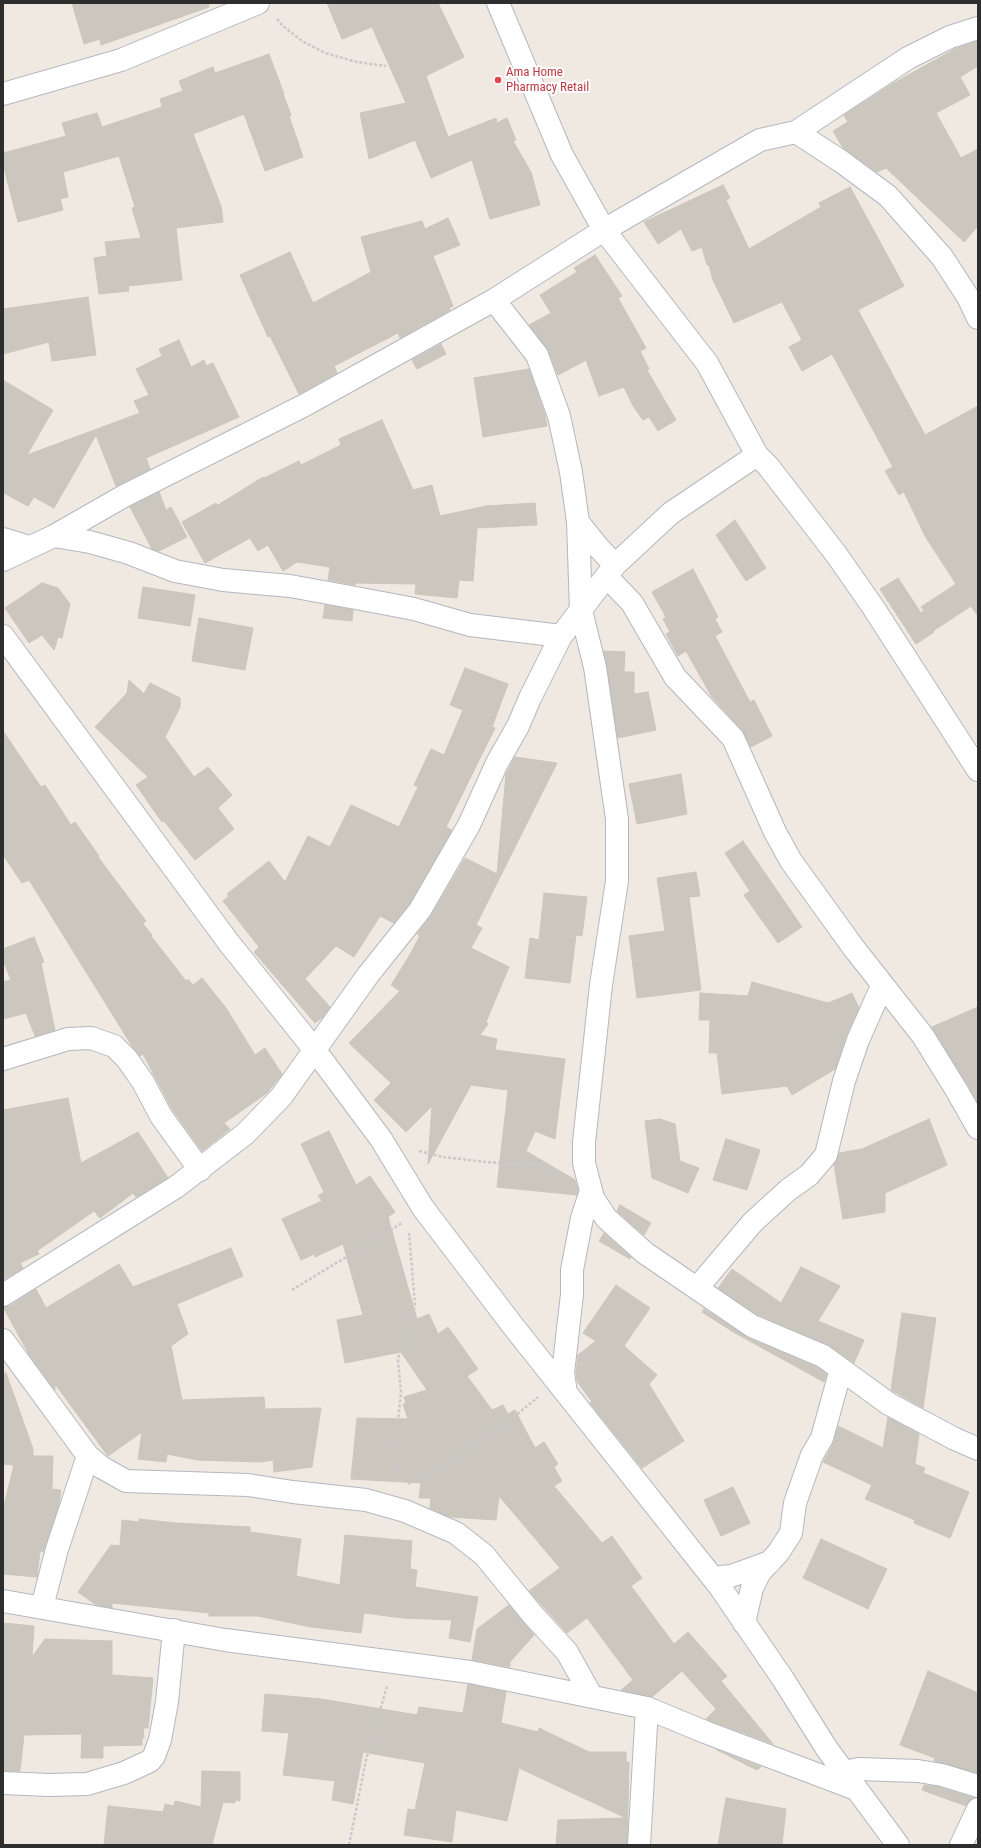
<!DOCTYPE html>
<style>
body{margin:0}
#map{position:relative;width:981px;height:1848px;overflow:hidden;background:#efe9e1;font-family:"Roboto Condensed",sans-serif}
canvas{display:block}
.frame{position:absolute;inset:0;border:4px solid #2e2e2e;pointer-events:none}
</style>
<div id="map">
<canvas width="981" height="1848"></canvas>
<div class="frame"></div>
</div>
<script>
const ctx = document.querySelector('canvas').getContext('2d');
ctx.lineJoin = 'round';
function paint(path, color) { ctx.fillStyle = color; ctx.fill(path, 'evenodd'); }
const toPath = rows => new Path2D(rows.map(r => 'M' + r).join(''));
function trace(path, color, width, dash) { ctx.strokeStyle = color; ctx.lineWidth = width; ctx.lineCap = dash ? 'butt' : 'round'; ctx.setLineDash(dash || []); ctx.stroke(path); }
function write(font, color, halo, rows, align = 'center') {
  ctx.font = font + ' "Roboto Condensed",sans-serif'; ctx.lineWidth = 4; ctx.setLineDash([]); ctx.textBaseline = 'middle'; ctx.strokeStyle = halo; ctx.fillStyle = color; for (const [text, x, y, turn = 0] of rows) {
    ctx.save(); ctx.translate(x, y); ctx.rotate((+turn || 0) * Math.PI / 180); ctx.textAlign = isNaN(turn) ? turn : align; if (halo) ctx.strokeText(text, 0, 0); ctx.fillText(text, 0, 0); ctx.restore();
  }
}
const building = toPath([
 [72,3,209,3,209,7,101,45,100,39,84,44,72,3],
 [327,3,438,3,464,57,426,76,448,137,496,118,497,123,507,118,516,140,513,141,531,172,540,205,490,219,472,160,431,178,415,140,369,159,360,113,406,103,372,27,342,39,327,3],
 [978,41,978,66,960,77,970,95,936,113,961,158,978,149,978,226,964,242,886,168,877,172,843,148,833,131,848,122,844,115,892,84,955,49,978,41],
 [269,54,284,94,283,94,291,115,289,116,303,157,265,171,244,114,193,134,221,206,223,222,176,228,182,280,128,286,129,291,99,294,94,258,107,256,105,242,141,238,132,208,135,207,119,156,63,172,68,197,60,199,63,210,18,222,3,164,3,153,66,136,62,123,97,113,102,127,162,107,160,99,183,91,179,81,213,67,215,73,269,54],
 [723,185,730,198,726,200,749,249,821,207,819,203,850,187,904,286,858,310,925,435,978,406,978,616,971,606,933,631,934,632,916,644,880,589,898,578,921,613,924,611,921,607,956,584,925,536,904,492,899,495,885,471,893,467,832,354,802,371,789,347,802,340,782,302,734,323,713,280,709,265,707,265,702,247,692,251,681,229,658,244,644,222,723,185],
 [448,218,460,245,433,256,453,306,449,308,450,310,400,338,398,333,334,366,337,373,299,394,270,336,268,337,240,275,290,252,313,303,371,272,361,237,422,221,425,229,448,218],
 [595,255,622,296,618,298,646,348,640,351,649,369,647,370,676,420,658,431,649,417,643,420,633,406,624,387,599,396,586,360,558,375,547,348,529,325,551,313,540,295,577,272,574,268,595,255],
 [88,297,96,355,52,361,49,342,3,354,3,309,88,297],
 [179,340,191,367,204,360,206,366,213,363,239,417,146,458,150,469,116,486,96,435,54,508,34,497,28,506,4,493,3,495,3,380,53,410,27,455,140,413,134,401,149,395,136,369,162,356,159,349,179,340],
 [441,344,446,354,417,369,412,360,441,344],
 [529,369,545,415,547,426,483,437,474,378,529,369],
 [382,420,413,490,432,485,440,516,486,506,535,503,537,525,477,528,473,581,459,580,457,598,415,594,416,584,356,583,355,585,328,580,330,567,297,562,283,571,268,545,258,551,250,538,205,563,182,522,216,503,218,505,263,477,264,478,299,461,301,465,341,445,339,439,382,420],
 [159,492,166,510,171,507,187,537,159,551,152,549,130,507,159,492],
 [735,520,766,568,746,581,716,535,735,520],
 [693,569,718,617,715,619,722,632,715,636,750,702,754,700,772,736,751,747,742,730,712,697,686,651,678,656,666,634,670,632,663,619,666,617,652,592,693,569],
 [42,583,58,588,70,604,62,638,58,637,54,650,42,635,29,643,5,608,42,583],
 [143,587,195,595,190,626,138,618,143,587],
 [325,605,353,610,352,621,323,618,325,605],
 [199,618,253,628,245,670,192,661,199,618],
 [604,651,625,652,624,672,634,672,634,694,648,692,656,730,618,738,604,651],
 [465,668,508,684,492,727,495,728,446,827,452,830,410,903,394,923,380,916,354,957,336,946,305,979,330,1007,323,1017,315,1023,254,952,259,947,223,901,229,896,227,894,269,861,285,882,308,836,330,847,351,805,399,827,418,787,414,785,431,749,444,755,463,710,450,705,465,668],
 [129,680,144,694,150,683,180,698,180,707,165,737,194,777,208,767,232,795,218,808,234,829,195,860,164,821,162,822,136,785,148,777,95,727,127,693,129,680],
 [3,731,41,787,45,785,71,825,75,822,99,856,98,857,146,921,143,924,152,935,151,936,186,981,188,979,193,985,202,978,226,1008,255,1055,265,1048,282,1074,267,1093,224,1123,230,1129,202,1151,172,1109,143,1054,140,1056,132,1046,29,880,22,883,3,855,3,731],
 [515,757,557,763,476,925,482,928,471,948,509,967,486,1022,488,1024,480,1035,497,1039,495,1050,565,1059,555,1139,535,1131,526,1151,575,1180,578,1190,577,1195,497,1187,508,1090,471,1085,428,1164,432,1106,406,1132,374,1100,391,1083,349,1043,400,991,391,985,408,958,420,936,417,934,431,916,465,858,497,874,506,774,515,757],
 [681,774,687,814,637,824,629,784,681,774],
 [743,841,802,927,778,943,744,895,750,891,725,853,743,841],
 [696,872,700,896,689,897,701,990,637,998,629,936,665,931,657,878,696,872],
 [544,893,587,897,582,936,576,935,570,983,525,978,530,938,539,940,544,893],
 [34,937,44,962,41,963,55,1030,35,1036,26,1013,3,1019,3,982,11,980,3,960,3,949,34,937],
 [752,982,828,1003,852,993,859,1008,846,1036,835,1069,792,1095,787,1086,722,1094,717,1053,709,1053,710,1020,699,1020,700,993,748,996,752,982],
 [978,1007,978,1103,932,1027,978,1007],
 [68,1098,81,1163,138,1132,168,1178,136,1197,133,1193,100,1218,94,1211,37,1251,39,1254,20,1263,23,1268,3,1280,3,1110,68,1098],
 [660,1119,675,1124,680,1161,699,1168,688,1193,652,1178,645,1121,660,1119],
 [929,1119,947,1165,885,1193,885,1212,843,1219,834,1165,839,1153,862,1149,929,1119],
 [329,1131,356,1185,370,1176,395,1212,388,1217,417,1319,429,1314,438,1334,448,1327,478,1369,467,1376,492,1410,503,1405,508,1414,515,1410,535,1448,544,1442,558,1464,554,1467,562,1481,554,1486,602,1543,612,1536,642,1578,631,1586,674,1644,688,1632,727,1676,721,1681,773,1744,706,1719,716,1709,682,1671,652,1697,621,1690,633,1680,587,1618,567,1633,529,1591,560,1568,499,1496,496,1520,450,1517,430,1508,431,1498,419,1498,421,1483,351,1479,357,1418,408,1419,403,1404,406,1403,404,1397,427,1390,401,1352,345,1363,337,1320,363,1315,343,1244,315,1257,314,1254,301,1260,282,1219,322,1201,318,1196,324,1192,301,1144,329,1131],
 [726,1139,760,1150,747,1190,713,1180,726,1139],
 [620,1205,651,1223,644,1235,617,1211,620,1205],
 [604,1233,631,1257,630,1259,599,1241,604,1233],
 [231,1248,243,1276,177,1304,188,1334,171,1346,182,1400,264,1397,265,1409,321,1408,312,1467,274,1472,273,1460,261,1462,197,1460,167,1454,166,1462,138,1459,142,1432,108,1456,55,1384,55,1390,30,1356,3,1307,10,1306,36,1289,46,1308,119,1264,133,1287,231,1248],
 [801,1267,840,1286,818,1321,864,1340,854,1363,828,1345,758,1315,718,1288,732,1269,781,1303,801,1267],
 [616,1285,650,1308,624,1346,657,1375,649,1384,684,1441,642,1468,590,1403,592,1402,577,1381,576,1373,578,1355,596,1341,583,1333,616,1285],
 [704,1309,747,1337,817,1367,827,1374,824,1382,735,1333,702,1312,704,1309],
 [902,1313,936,1318,923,1408,891,1390,902,1313],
 [6,1373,33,1449,33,1456,53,1456,52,1489,61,1490,59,1504,43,1552,40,1551,37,1577,3,1574,3,1510,14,1465,3,1464,3,1374,6,1373],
 [888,1417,919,1434,915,1464,925,1468,923,1473,969,1492,950,1538,914,1523,915,1520,865,1499,872,1485,823,1462,833,1444,838,1426,883,1448,888,1417],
 [733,1487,750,1523,721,1536,704,1500,733,1487],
 [139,1519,176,1523,250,1527,250,1532,301,1539,296,1576,340,1585,345,1535,412,1541,410,1569,417,1570,415,1587,478,1597,470,1642,449,1638,452,1620,403,1618,364,1613,361,1633,311,1627,258,1616,209,1616,209,1613,112,1603,112,1608,96,1605,78,1592,111,1545,120,1546,122,1520,139,1522,139,1519],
 [821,1539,887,1569,868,1609,803,1578,821,1539],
 [509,1605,534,1635,510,1662,510,1667,472,1660,477,1629,509,1605],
 [3,1623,34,1626,32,1657,45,1639,112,1641,112,1675,153,1678,148,1728,143,1728,144,1738,142,1738,142,1745,103,1746,103,1758,81,1758,82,1734,24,1735,20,1771,3,1771,3,1623],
 [928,1671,978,1693,978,1773,934,1761,935,1758,900,1745,928,1671],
 [468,1684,506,1692,501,1723,538,1732,539,1728,589,1752,626,1752,626,1762,629,1762,627,1845,556,1845,558,1820,626,1818,519,1768,507,1821,456,1810,452,1842,404,1835,408,1809,415,1810,425,1763,363,1752,353,1804,332,1800,335,1781,283,1775,289,1733,262,1731,265,1694,321,1699,417,1715,419,1707,463,1713,468,1684],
 [717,1750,761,1767,757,1770,717,1750],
 [202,1771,240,1772,240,1801,235,1800,235,1803,223,1802,212,1845,104,1845,108,1806,163,1812,165,1804,174,1806,175,1801,201,1807,202,1771],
 [924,1785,939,1787,974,1798,966,1806,922,1790,924,1785],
 [726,1798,786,1809,782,1845,718,1845,726,1798]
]);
const path = toPath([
 [277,19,283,26,302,41,325,53,357,62,386,66],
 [419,1151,443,1157,486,1162,513,1164,532,1163,559,1174],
 [292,1290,402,1223],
 [400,1482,396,1439,401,1392,398,1360,403,1336,413,1314,415,1305,409,1233],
 [408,1484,455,1458,477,1441,509,1421,538,1397],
 [349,1845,366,1760,387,1686]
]);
const street = toPath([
 [498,3,562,155,604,230,707,363,757,455,768,466,836,554,873,607,978,770],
 [3,94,121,60,258,3],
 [796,132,908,58,950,37,978,28],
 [494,300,537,355,559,416,571,472,578,522,581,611,595,667,617,819,617,881,601,985,584,1142,584,1163,593,1198,606,1218,645,1253,752,1326,823,1356,889,1404,955,1439,978,1449],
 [578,522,598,547,615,565],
 [54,536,90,542,129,553,175,571,223,580,290,586,356,598,414,609,470,625,561,636],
 [3,539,29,547],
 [3,560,54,536,124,496,305,405,494,300,604,230,760,140,796,132,842,162,888,196,942,257,968,297,978,318],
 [607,577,632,603,675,677,733,738,775,832,791,861,853,947,923,1036,957,1091,978,1128],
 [3,636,229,943,314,1049,381,1139,423,1208,513,1326,720,1587,783,1679,827,1749,898,1845],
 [3,1059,68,1039,91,1038,114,1046,127,1059,143,1082,161,1116,200,1170],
 [697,1288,753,1222,788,1190,809,1175,826,1155,844,1081,858,1040,882,986],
 [3,1295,176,1187,245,1134,281,1097,368,975,420,910,469,825,497,763,518,726,530,698,561,636,615,565,671,513,757,455],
 [3,1340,88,1456,101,1467,126,1481,248,1485,293,1492,366,1500,405,1511,456,1533,484,1555,533,1615,567,1652,592,1697],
 [566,1393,563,1373,572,1294,572,1270,582,1218,591,1191],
 [713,1578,731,1576,770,1562],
 [3,1601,225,1640,470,1672,647,1708,705,1732,856,1789],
 [42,1607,57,1549,88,1456],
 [744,1623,752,1588,760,1572,778,1553,791,1533,795,1503,812,1455,822,1438,841,1369],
 [844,1772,859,1769,918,1771,942,1775,978,1786],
 [3,1783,49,1785,87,1784,124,1773,150,1761,154,1756,160,1740,167,1702,174,1630],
 [639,1845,647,1708],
 [961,1845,978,1809]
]);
const markers = [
 [498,80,4,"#e0444e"]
];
const healthNames = [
 ["Ama Home",506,73],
 ["Pharmacy Retail",506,88]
];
paint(building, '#cbc7bf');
trace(building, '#cbc5ba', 1);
trace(street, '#b4b7c1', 24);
trace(path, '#c9c9c9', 2.5, [3, 2]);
trace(street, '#fff', 22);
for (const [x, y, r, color] of markers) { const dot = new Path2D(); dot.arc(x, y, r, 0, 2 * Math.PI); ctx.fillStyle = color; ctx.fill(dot); trace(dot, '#fff', 1.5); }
write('13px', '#be3a42', '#fff', healthNames, 'left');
</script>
